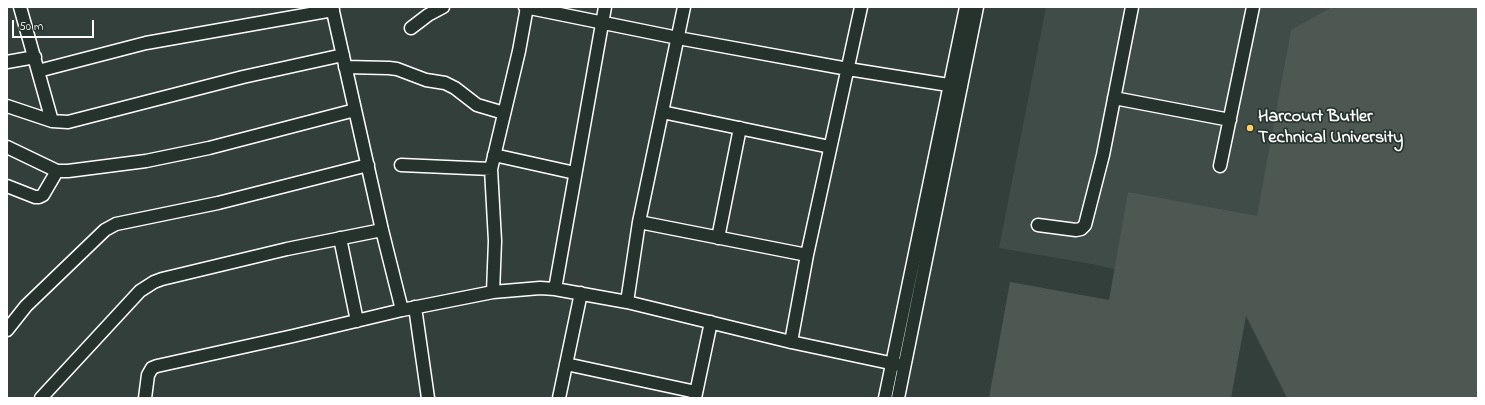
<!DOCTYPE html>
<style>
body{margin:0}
#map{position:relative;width:1485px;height:405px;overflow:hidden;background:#333f3a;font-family:"Indie Flower",sans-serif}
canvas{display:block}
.frame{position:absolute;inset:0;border:8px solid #fff;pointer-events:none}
.scale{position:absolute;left:12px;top:20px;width:82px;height:18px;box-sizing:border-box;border:2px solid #fff;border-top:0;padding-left:5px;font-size:12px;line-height:14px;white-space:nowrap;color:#fff;-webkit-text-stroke:3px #26332d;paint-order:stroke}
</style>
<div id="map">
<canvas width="1485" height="405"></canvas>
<div class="frame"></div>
<div class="scale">50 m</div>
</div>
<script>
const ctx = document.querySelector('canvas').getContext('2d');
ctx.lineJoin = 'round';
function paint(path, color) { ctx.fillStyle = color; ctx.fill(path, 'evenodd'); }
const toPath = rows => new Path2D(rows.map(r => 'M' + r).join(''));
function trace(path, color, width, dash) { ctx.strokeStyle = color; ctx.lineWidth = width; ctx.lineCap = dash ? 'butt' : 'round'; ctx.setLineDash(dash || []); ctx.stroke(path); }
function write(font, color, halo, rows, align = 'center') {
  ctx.font = font + ' "Indie Flower",sans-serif'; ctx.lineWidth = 3.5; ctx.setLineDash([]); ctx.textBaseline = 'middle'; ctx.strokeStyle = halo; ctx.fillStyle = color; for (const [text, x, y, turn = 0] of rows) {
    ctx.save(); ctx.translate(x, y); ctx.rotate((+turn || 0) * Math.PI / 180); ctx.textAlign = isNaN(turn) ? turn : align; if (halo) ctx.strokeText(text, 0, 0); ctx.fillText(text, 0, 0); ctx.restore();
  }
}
const built = toPath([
 [1046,7,1478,7,1478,351,1092,264,999,248]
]);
const green = toPath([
 [1332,7,1478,7,1478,398,1287,398,1246,316,1231,398,989,398,1010,282,1109,300,1128,192,1257,216,1291,30]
]);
const minor = toPath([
 [20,7,52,121],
 [332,7,382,230,402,310],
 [525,7,678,38,848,69,961,87],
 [411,28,428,15,443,7],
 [7,62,35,57],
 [345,67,389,68,397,69,426,80,445,83,455,88,477,105,504,113],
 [38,71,146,43,333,10],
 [1114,98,1230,120],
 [7,106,52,121,68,122,243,77,343,55],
 [662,112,830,147],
 [7,147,57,171,68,171,146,161,209,148,355,110],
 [494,155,575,173],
 [401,165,491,169],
 [1220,166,1253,7],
 [7,186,35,197,39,197,43,195,57,171],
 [639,222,807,255],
 [1038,225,1076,230,1081,229,1085,225,1103,155,1132,7],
 [340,238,357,321],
 [718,238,740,128],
 [555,289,605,7],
 [493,292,495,241,491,169,519,51,527,7],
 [627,302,639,222,684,7],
 [415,307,428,398],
 [7,330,26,306,105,230,116,224,218,203,368,165],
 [791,342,807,255,861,7],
 [566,364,696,392],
 [41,398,140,291,154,282,162,279,287,249,382,230],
 [145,398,148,375,152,368,157,366,293,336,402,310,493,292,540,288,555,289,627,302,791,342,904,366],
 [559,398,581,293],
 [695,398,711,322],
 [885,398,966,7],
 [898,398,977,7]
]);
const markers = [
 [1250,128,4,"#ffd166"]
];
const poiNames = [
 ["Harcourt Butler",1258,118],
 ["Technical University",1258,139]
];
paint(built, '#404c47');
paint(green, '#4d5853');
trace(minor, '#fff', 15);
trace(minor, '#26332d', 12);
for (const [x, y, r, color] of markers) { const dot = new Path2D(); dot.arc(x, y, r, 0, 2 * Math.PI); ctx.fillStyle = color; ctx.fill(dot); trace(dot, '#26332d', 1.5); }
write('bold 18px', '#fff', '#26332d', poiNames, 'left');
</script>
